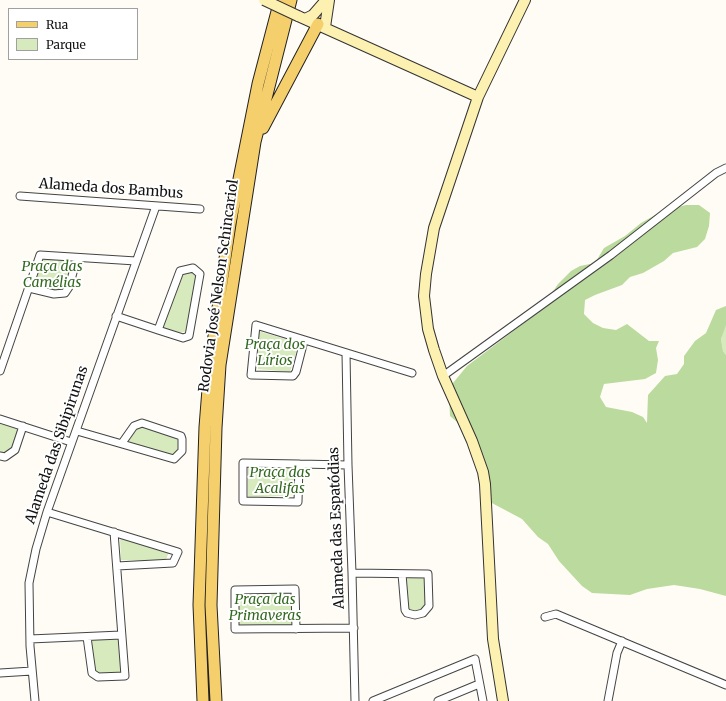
<!DOCTYPE html>
<meta charset="utf-8">
<style>
body{margin:0}
#map{position:relative;width:726px;height:701px;overflow:hidden;background:#fffcf5;font-family:Merriweather,serif}
canvas{display:block}
.legend{position:absolute;left:8px;top:8px;width:130px;height:52px;box-sizing:border-box;background:#fff;border:1px solid #a0a0a0;margin:0;padding:5px 7px;list-style:none;font-size:12px;color:#111}
.legend li{display:flex;align-items:center;gap:8px;height:20px}
.legend b{width:20px;border:1px solid #a0a0a0}
</style>
<div id="map">
<canvas width="726" height="701"></canvas>
<ul class="legend">
<li><b style="height:5px;background:#f6cf6d"></b>Rua</li>
<li><b style="height:11px;background:#d6eabd"></b>Parque</li>
</ul>
</div>
<script>
const ctx = document.querySelector('canvas').getContext('2d');
ctx.lineJoin = 'round';
function paint(path, color) { ctx.fillStyle = color; ctx.fill(path, 'evenodd'); }
const toPath = rows => new Path2D(rows.map(r => 'M' + r).join(''));
function trace(path, color, width, dash) { ctx.strokeStyle = color; ctx.lineWidth = width; ctx.lineCap = dash ? 'butt' : 'round'; ctx.setLineDash(dash || []); ctx.stroke(path); }
function write(font, color, halo, rows, align = 'center') {
  ctx.font = font + ' Merriweather,serif'; ctx.lineWidth = 4; ctx.setLineDash([]); ctx.textBaseline = 'middle'; ctx.strokeStyle = halo; ctx.fillStyle = color; for (const [text, x, y, turn = 0] of rows) {
    ctx.save(); ctx.translate(x, y); ctx.rotate((+turn || 0) * Math.PI / 180); ctx.textAlign = isNaN(turn) ? turn : align; if (halo) ctx.strokeText(text, 0, 0); ctx.fillText(text, 0, 0); ctx.restore();
  }
}
const green = toPath([
 [41,256,71,259,67,283,64,290,55,292,31,287],
 [191,271,197,275,188,331,179,333,161,327,181,272],
 [725,325,726,325,726,355,723,351,721,339],
 [258,331,299,343,290,372,258,369],
 [0,420,22,427,14,449,0,456],
 [142,425,178,437,180,449,174,457,126,441,134,427],
 [296,466,294,495,248,498,248,468],
 [120,538,169,552,165,562,121,560],
 [404,575,426,575,427,604,421,611,409,612],
 [237,592,292,592,292,625,238,626],
 [119,639,121,673,98,674,94,669,89,640]
]);
const forest = toPath([
 [686,205,699,205,710,213,709,226,705,239,697,247,673,253,664,261,643,273,630,277,622,285,595,295,585,300,584,314,593,323,603,328,616,330,627,324,649,341,659,341,656,348,658,360,656,373,645,379,604,384,600,397,606,407,632,412,643,417,647,423,648,395,665,376,677,374,684,364,684,356,695,341,706,333,716,310,726,306,726,325,721,339,723,351,726,355,726,596,700,589,674,585,647,589,630,595,592,593,582,586,559,561,548,544,538,537,522,519,490,502,477,439,450,416,449,393,453,383,467,366,540,311,558,284,571,271,580,266,595,263,604,248,625,236,641,223,662,211]
]);
const minor = toPath([
 [20,196,200,209],
 [29,288,54,294,65,293,69,287,77,258],
 [116,316,158,330,183,338,189,336,200,274,193,268,180,271,158,330],
 [304,341,296,372,293,376,251,375,256,325,412,373],
 [346,353,348,465,352,573,355,701],
 [0,371,40,255,136,261],
 [443,376,611,255,716,173,726,168],
 [0,419,71,442],
 [77,431,174,459,182,451,182,439,181,436,142,423,134,426,122,443],
 [0,456,5,457,15,450,23,426],
 [299,464,298,502,243,501,243,463,299,464,348,465],
 [47,512,178,552,173,563,117,566],
 [352,573,428,574,429,606,423,613,415,615,407,613,405,610,402,574],
 [545,617,556,614,726,685],
 [296,629,295,589,235,590,235,629,354,628],
 [87,637,92,673,98,677,125,676,114,532],
 [30,639,121,635],
 [0,673,32,671],
 [35,701,30,646,29,583,36,549,47,512,156,206],
 [373,701,475,659,483,701],
 [438,701,479,684],
 [608,701,617,653,622,641]
]);
const secondary = toPath([
 [298,16,478,97],
 [305,19,313,15,326,0],
 [325,27,329,0],
 [503,701,493,639,485,484,483,472,472,441,443,376,434,350,428,329,424,296,426,274,434,228,478,97,525,0]
]);
const primary = toPath([
 [263,128,318,24],
 [203,701,199,605,205,427,210,364,230,224,258,84,280,0],
 [216,701,211,605,216,428,220,365,255,142,291,0]
]);
const secondaryBridge = toPath([
 [264,0,298,16]
]);
const streetNames = [
 ["Alameda dos Bambus",111,189,4],
 ["Rodovia José Nelson Schincariol",219,286,-82],
 ["Alameda das Sibipirunas",57,445,-71],
 ["Alameda das Espatódias",337,528,-92]
];
const parkNames = [
 ["Praça das",52,267],
 ["Camélias",52,283],
 ["Praça dos",275,345],
 ["Lírios",275,361],
 ["Praça das",280,473],
 ["Acalifas",280,489],
 ["Praça das",265,600],
 ["Primaveras",265,616]
];
paint(green, '#d6eabd');
paint(forest, '#bbda9d');
trace(minor, '#444', 9);
trace(secondary, '#333', 12);
trace(primary, '#222', 13);
trace(minor, '#fff', 7);
trace(secondary, '#fdf1b1', 10);
trace(primary, '#f6cf6d', 11);
trace(secondaryBridge, '#333', 12, []);
trace(secondaryBridge, '#fdf1b1', 10);
write('14px', '#111', '#fff', streetNames);
write('italic 14px', '#336920', '#fff', parkNames);
</script>
